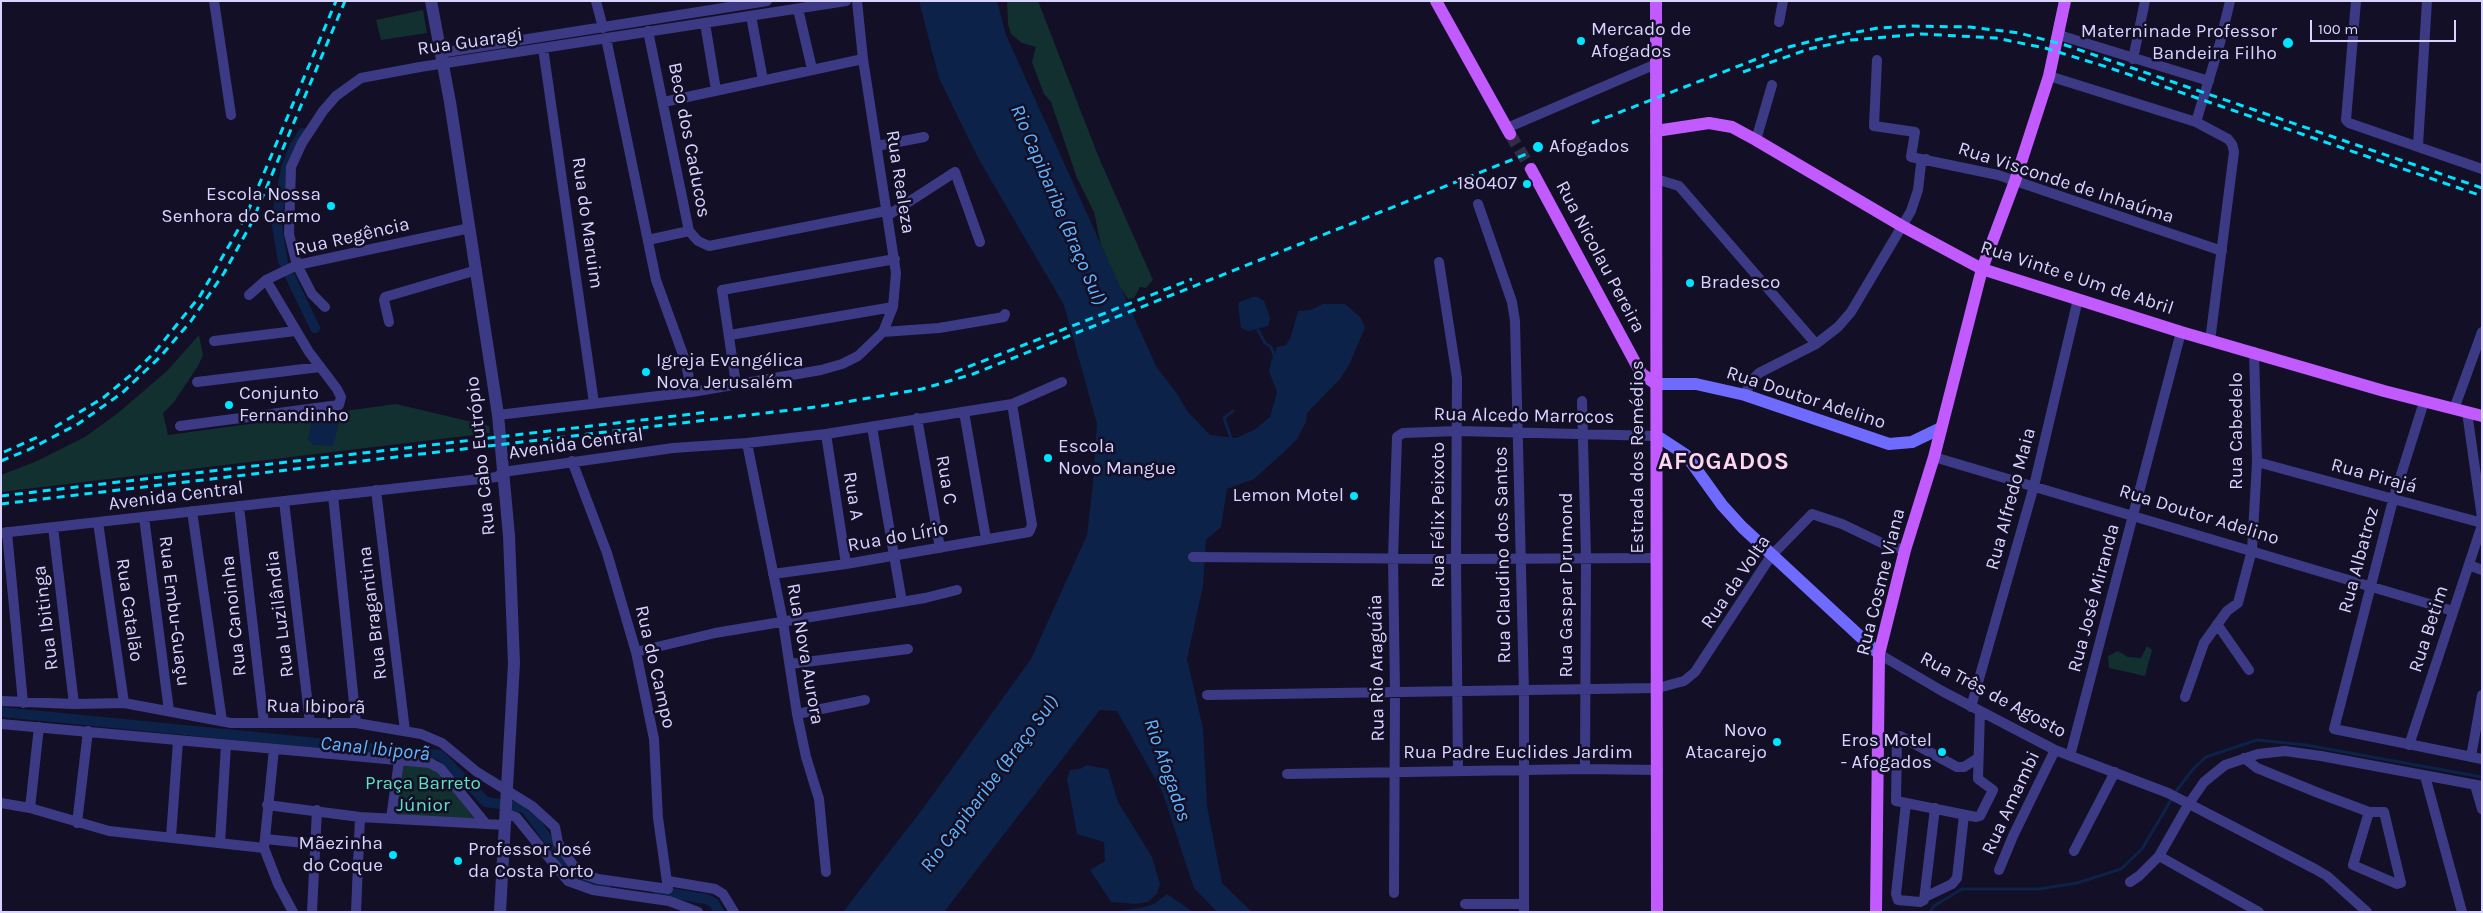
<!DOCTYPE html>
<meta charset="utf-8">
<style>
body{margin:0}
#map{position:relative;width:2483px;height:913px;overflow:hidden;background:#130f26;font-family:Karla,sans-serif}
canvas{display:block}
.frame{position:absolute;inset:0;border:2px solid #d9d4ff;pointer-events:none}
.scale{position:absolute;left:2310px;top:20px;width:146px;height:22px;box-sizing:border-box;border:2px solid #d9d4ff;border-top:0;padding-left:6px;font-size:15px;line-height:18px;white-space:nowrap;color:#d9d4ff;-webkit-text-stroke:4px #130f26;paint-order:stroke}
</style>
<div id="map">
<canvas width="2483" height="913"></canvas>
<div class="frame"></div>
<div class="scale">100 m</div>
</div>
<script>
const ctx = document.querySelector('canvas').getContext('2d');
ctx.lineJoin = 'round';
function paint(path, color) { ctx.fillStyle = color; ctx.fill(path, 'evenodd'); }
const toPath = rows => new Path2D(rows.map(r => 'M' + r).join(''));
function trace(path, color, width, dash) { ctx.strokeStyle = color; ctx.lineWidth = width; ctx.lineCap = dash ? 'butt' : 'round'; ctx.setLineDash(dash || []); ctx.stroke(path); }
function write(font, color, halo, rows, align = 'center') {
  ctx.font = font + ' Karla,sans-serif'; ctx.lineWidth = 5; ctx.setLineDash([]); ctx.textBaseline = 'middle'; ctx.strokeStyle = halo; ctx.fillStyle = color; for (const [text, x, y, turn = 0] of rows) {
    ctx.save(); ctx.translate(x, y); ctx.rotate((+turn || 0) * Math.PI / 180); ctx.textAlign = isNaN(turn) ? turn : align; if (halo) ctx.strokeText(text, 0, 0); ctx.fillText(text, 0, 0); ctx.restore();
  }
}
const green = toPath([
 [1007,1,1038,1,1099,158,1153,280,1146,288,1140,287,1134,298,1128,299,1119,286,1101,245,1094,212,1077,178,1051,102,1044,94,1032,62,1036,47,1022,43,1011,34,1008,24],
 [423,10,427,33,381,40,376,20],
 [199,335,203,355,198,366,174,402,163,413,168,435,396,404,489,426,490,433,1,492,1,475,37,461,85,437,118,413,167,371],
 [2147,646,2152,650,2145,676,2109,668,2108,656,2118,651,2128,657,2141,658],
 [401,758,433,765,481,824,394,819]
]);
const water = toPath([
 [919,1,997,1,1006,35,1157,368,1176,392,1188,412,1210,435,1236,438,1254,430,1270,417,1277,392,1269,371,1271,362,1277,347,1286,345,1291,336,1298,311,1310,310,1323,304,1345,304,1361,318,1365,328,1349,365,1340,379,1307,413,1306,422,1297,439,1284,452,1254,479,1227,489,1221,527,1206,540,1203,586,1187,659,1203,728,1207,806,1222,883,1252,912,1217,912,1194,888,1162,791,1117,711,1100,710,944,912,843,912,924,807,1031,659,1087,535,1093,483,1097,424,1064,305,978,158,939,78],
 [1253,297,1258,297,1264,301,1270,318,1268,326,1248,331,1241,328,1238,306,1239,302],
 [339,423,333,446,313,445,308,439,311,424],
 [1086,765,1108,769,1118,802,1152,857,1160,884,1157,894,1148,902,1136,904,1111,902,1090,870,1105,861,1104,842,1077,834,1067,779,1070,770,1080,769],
 [1167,894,1193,912,1112,912,1145,907,1154,904]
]);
const stream = toPath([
 [1258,330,1265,343,1271,347,1275,358],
 [1232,441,1224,418,1233,411],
 [1930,912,1934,906,1962,889,2039,889,2077,883,2121,869,2142,849,2177,790,2194,768,2206,757,2257,740,2306,745,2482,777]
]);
const canal = toPath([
 [283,262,276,220,286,168,294,147,303,133],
 [289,274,315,328],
 [1,712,440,755,486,802,525,808,568,866,593,883,606,884],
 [658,891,706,899,714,903,719,912]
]);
const primaryTunnel = toPath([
 [1510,134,1531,169]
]);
const minor = toPath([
 [214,1,231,115],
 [596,1,603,28],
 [2356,1,2346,120,2349,123,2482,169],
 [798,9,812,69],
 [751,16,763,80],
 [1779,22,1783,1],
 [705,23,716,90],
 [648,31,689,231,698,241,709,246,886,211],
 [2059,35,2209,81],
 [606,38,656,280,685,360,692,392],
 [543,48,594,403],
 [440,53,767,1],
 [2133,59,2145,1],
 [1877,60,1874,126,1915,132,1911,157,1998,175,2222,251],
 [2049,76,2196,122,2228,139,2232,144,2234,152,2210,341],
 [664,102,863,59],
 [2196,122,2220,43,2230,1],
 [1507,128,1656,64],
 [1756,140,1772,85],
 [2418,145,2427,1],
 [877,146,924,137],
 [1656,179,1679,186,1816,344],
 [1478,204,1512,302,1515,321,1524,692,1524,912],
 [887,216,955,172,980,242],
 [648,240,689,231],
 [1439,262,1457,378,1456,559,1458,771],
 [249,295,266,280,297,265,470,228],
 [325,307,312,294,297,265,289,234,291,167,302,143,323,111,336,96,361,78,420,67,846,1],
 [389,322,384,300,385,297,477,270],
 [883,332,939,328,1004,317,1005,314],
 [730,335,893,307],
 [214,341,295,331],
 [197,382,320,367],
 [736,384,722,290,895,259],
 [1745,395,1751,381,1759,373,1816,344,1838,327,1851,312,1911,211,1918,190,1921,164,1926,159],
 [1582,401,1586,558,1585,769],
 [2424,402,2393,500,2334,729,2482,759],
 [2454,409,2482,332],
 [964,412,986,539],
 [2467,412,2482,518],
 [498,415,692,392,821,370,842,364,858,356,883,332,893,307,896,273,863,59,857,1],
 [917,418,940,548],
 [180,426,339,405,341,397,337,389,309,352,266,280],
 [872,427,902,602],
 [826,434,846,564],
 [747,443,783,622,797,714,806,757,819,799,826,872],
 [1934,457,2453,611],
 [572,461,607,553,636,652,654,739,658,818,668,889,598,879,586,875,576,867],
 [2257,462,2482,523],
 [376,490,405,731],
 [333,495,356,723],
 [284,501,310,723],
 [239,506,264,723],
 [192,511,222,721],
 [144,517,169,711],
 [98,522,124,703],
 [53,527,74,704],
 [7,532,23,703],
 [1,533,497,477,503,472,673,448,747,443,826,434,1012,404,1062,382],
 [1193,557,1456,559,1657,558],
 [2469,565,2482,570],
 [773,574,846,564,1029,532,1032,525,1012,404],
 [2217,624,2249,670],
 [636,652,715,633,925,598,957,590],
 [1879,654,1942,691,2055,750,2168,793,2315,869,2327,876,2367,912],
 [790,664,908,649],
 [1207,695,1658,688,1684,681,1695,672,1771,556,1812,514,1842,524,1886,545,1905,550],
 [2185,697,2204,643,2227,611,2238,603,2252,550,2257,462,2254,352],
 [1,701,74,704,124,703,231,723,356,723,421,734,442,743,477,772,532,806,555,827,558,843,575,868],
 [1971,707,2034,486,2078,299],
 [797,714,865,700],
 [1,724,430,763,441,769,486,824],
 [2409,745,2482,525],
 [274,749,264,848,278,884,293,912],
 [2070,756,2181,332],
 [2471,757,2482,695],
 [1978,758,1964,767,1957,767,1900,736,1897,739,1896,801,1976,817,1980,816,1993,790,1978,779,1980,711],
 [2244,758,2257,768,2321,794,2369,812,2384,812,2401,883,2397,884,2353,865,2369,812],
 [1287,774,1585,769,1658,770],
 [2425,776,2462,912],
 [2475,785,2482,809],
 [1,803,30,808,109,831,264,848],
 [1906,803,1896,894,1898,900,1920,902,1924,900,1935,808],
 [267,805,360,817,505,825],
 [30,808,39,727],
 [506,814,516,817,568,881,593,890,669,901,698,912],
 [391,818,399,761],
 [77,823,88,731],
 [171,837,178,741],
 [265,839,314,844],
 [220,843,226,745],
 [2074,851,2115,772],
 [2159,856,2259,912],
 [1999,870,2013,836,2055,750],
 [668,881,715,889,723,894,734,912],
 [2130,882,2139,876,2159,856,2188,805,2204,782,2225,765,2258,754,2285,751,2321,756,2482,786],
 [1394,893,1395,692,1393,558,1397,437,1403,433,1458,431,1657,436],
 [1925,897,1952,884,1957,878,1964,815],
 [1465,904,1524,904],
 [312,912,317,810],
 [356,912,360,817]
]);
const tertiary = toPath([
 [431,1,450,102,498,415,509,536,514,663,500,912]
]);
const secondary = toPath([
 [1656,384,1696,384,1745,395,1889,444,1912,442,1941,428],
 [1657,436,1686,455,1722,505,1742,527,1879,654]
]);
const primary = toPath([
 [1436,1,1510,134],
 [1656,1,1657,912],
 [1656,131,1709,123,1732,127,1756,140,1902,226,1982,269,2181,332,2384,391,2482,416],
 [1531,169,1636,364,1642,374,1656,384],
 [1876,912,1879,654,1905,550,1934,457,1982,269,2015,181,2049,76,2065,1]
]);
const rail = toPath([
 [1743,72,1809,49,1851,40,1921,34,1996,38,2045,48,2107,67,2482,196],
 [1592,123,1785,48,1820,39,1878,28,1910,26,1970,27,2019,33,2065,45,2482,188],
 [955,372,1192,279],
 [55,427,103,398,132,374,154,353,200,296,246,216,336,1],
 [4,452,40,436],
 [1,461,28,450,78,424,122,393,160,357,191,321,224,273,252,222,345,1],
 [1,496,709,412],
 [1,504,816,407,922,389,973,374,1529,153]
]);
const markers = [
 [1581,41,5,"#00e5ff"],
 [2288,43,6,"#00e5ff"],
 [1538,147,6,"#00e5ff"],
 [1527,184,5,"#00e5ff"],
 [331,206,5,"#00e5ff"],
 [1690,283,5,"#00e5ff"],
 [646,372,5,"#00e5ff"],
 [229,405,5,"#00e5ff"],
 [1048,458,5,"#00e5ff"],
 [1354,496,5,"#00e5ff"],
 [1777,742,5,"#00e5ff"],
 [1942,752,5,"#00e5ff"],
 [393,855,5,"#00e5ff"],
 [458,861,5,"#00e5ff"]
];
const poiNames = [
 ["Mercado de",1591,30],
 ["Afogados",1591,52],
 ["Materninade Professor",2277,32,"right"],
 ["Bandeira Filho",2277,54,"right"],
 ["Afogados",1549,147],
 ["180407",1517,184,"right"],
 ["Escola Nossa",321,195,"right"],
 ["Senhora do Carmo",321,217,"right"],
 ["Bradesco",1700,283],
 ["Igreja Evangélica",656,361],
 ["Nova Jerusalém",656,383],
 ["Conjunto",239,394],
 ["Fernandinho",239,416],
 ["Escola",1058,447],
 ["Novo Mangue",1058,469],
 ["Lemon Motel",1344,496,"right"],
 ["Novo",1767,731,"right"],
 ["Atacarejo",1767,753,"right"],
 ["Eros Motel",1932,741,"right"],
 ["- Afogados",1932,763,"right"],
 ["Mãezinha",383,844,"right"],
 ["do Coque",383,866,"right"],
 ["Professor José",468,850],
 ["da Costa Porto",468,872]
];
const streetNames = [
 ["Rua Guaragi",470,42,-8],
 ["Beco dos Caducos",689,140,79],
 ["Rua Realeza",900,182,81],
 ["Rua Visconde de Inhaúma",2066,183,18],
 ["Rua do Maruim",587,223,82],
 ["Rua Regência",352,237,-13],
 ["Rua Nicolau Pereira",1600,257,62],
 ["Rua Vinte e Um de Abril",2077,278,18],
 ["Rua Doutor Adelino",1806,398,18],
 ["Rua Alcedo Marrocos",1524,416,1],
 ["Rua Cabedelo",2237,431,-90],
 ["Avenida Central",576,444,-8],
 ["Rua Cabo Eutrópio",481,456,-96],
 ["Estrada dos Remédios",1638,457,-90],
 ["Rua Pirajá",2374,476,15],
 ["Rua C",946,480,80],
 ["Avenida Central",176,496,-7],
 ["Rua A",853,496,81],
 ["Rua Alfredo Maia",2011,499,-75],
 ["Rua Félix Peixoto",1439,515,-90],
 ["Rua Doutor Adelino",2199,515,17],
 ["Rua do Lírio",898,537,-10],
 ["Rua Claudino dos Santos",1503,555,-91],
 ["Rua Albatroz",2359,560,-75],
 ["Rua da Volta",1736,582,-56],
 ["Rua Cosme Viana",1881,582,-76],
 ["Rua Gaspar Drumond",1567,585,-90],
 ["Rua José Miranda",2094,598,-75],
 ["Rua Catalão",129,610,82],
 ["Rua Embu-Guaçu",174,611,83],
 ["Rua Bragantina",373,613,-97],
 ["Rua Luzilândia",280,614,-97],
 ["Rua Canoinha",234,616,-96],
 ["Rua Ibitinga",46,618,-97],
 ["Rua Betim",2429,629,-72],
 ["Rua Nova Aurora",805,654,80],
 ["Rua do Campo",655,667,77],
 ["Rua Rio Araguáia",1377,668,-91],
 ["Rua Três de Agosto",1993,695,28],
 ["Rua Ibiporã",316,707,1],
 ["Rua Padre Euclides Jardim",1518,753],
 ["Rua Amambi",2011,803,-65]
];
const parkNames = [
 ["Praça Barreto",423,784],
 ["Júnior",423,806]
];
const waterNames = [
 ["Rio Capibaribe (Braço Sul)",1058,205,67],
 ["Canal Ibiporã",375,749,6],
 ["Rio Afogados",1167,770,71],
 ["Rio Capibaribe (Braço Sul)",990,784,-53]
];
const districtNames = [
 ["AFOGADOS",1724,462]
];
paint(green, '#12302f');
paint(water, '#0c2248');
trace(stream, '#0c2248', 3);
trace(canal, '#0c2248', 10);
trace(primaryTunnel, '#312d47', 12, [12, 6]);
trace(minor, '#3d3a85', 10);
trace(tertiary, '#3d3a85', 12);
trace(secondary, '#6f6bff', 12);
trace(primary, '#c25bff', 12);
trace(rail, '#00e5ff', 3, [8, 6]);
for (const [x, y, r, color] of markers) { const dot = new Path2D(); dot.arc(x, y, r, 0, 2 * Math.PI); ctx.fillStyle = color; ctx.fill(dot); trace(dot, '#130f26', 2); }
write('19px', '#d9d4ff', '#130f26', poiNames, 'left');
write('19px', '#d9d4ff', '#130f26', streetNames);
write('19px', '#5fe0c0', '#130f26', parkNames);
write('italic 20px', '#62b6ff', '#130f26', waterNames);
ctx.letterSpacing = '1px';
write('bold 24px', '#ffd6f0', '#130f26', districtNames);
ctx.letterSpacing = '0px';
</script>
